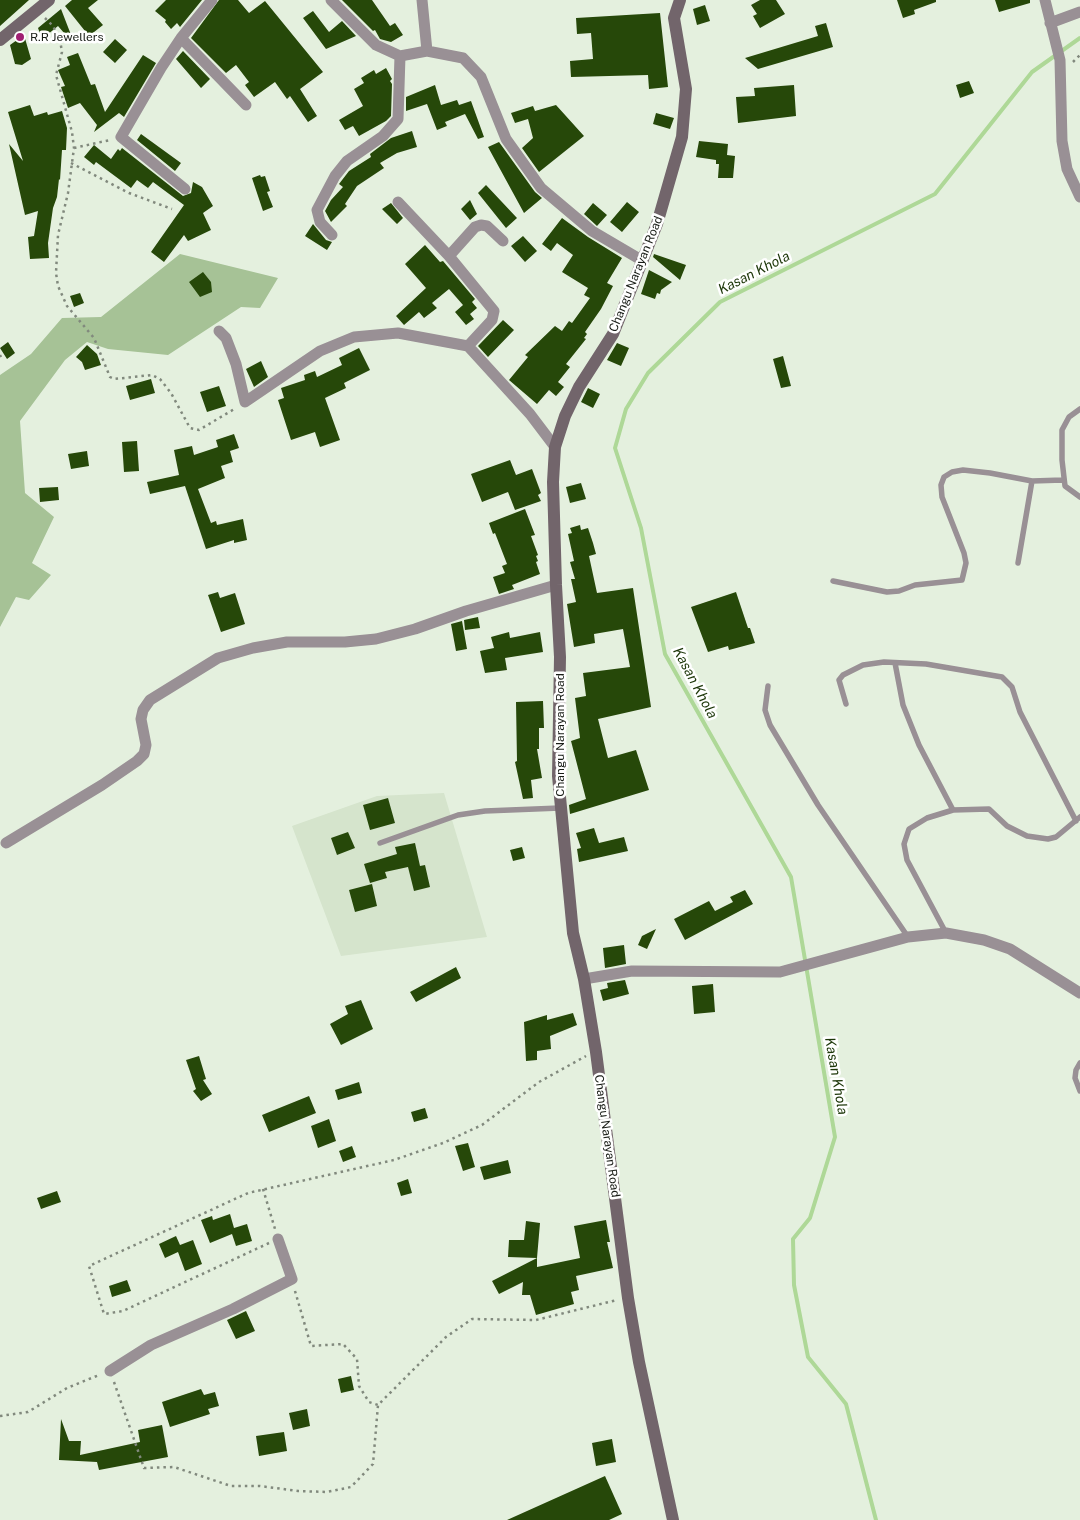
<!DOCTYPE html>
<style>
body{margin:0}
canvas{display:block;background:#e4f0de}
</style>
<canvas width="1080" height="1520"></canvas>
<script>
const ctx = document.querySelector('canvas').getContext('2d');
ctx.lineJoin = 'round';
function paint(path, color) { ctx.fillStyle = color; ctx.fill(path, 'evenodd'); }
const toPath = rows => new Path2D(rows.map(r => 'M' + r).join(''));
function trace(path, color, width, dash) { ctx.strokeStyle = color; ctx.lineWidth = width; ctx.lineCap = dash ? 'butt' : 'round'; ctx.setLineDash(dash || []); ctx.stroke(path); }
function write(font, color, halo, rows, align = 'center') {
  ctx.font = font + ' "Public Sans",sans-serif'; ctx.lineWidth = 5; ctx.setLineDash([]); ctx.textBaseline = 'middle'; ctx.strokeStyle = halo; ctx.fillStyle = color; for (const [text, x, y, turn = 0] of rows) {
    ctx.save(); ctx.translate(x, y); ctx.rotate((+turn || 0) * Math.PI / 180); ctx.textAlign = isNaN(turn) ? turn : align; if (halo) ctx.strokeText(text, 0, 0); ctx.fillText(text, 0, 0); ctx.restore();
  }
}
const built = toPath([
 [444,793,487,937,341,956,292,826,377,796]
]);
const green = toPath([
 [180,254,278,278,260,308,241,307,168,355,108,349,87,342,65,360,20,421,25,493,54,517,32,563,51,575,29,600,16,597,0,627,0,375,31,354,62,318,101,317]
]);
const stream = toPath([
 [876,1520,846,1404,808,1357,794,1285,793,1239,810,1218,835,1137,791,877,665,654,641,528,615,448,626,409,648,373,720,302,935,194,1032,72,1080,38]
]);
const building = toPath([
 [0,0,29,0,0,26],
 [72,0,98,0,88,8,103,25,89,36,65,6],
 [166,0,202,0,180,27,177,23,171,29,165,22,166,20,155,11],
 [219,0,238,0,249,13,265,1,323,72,300,89,317,116,308,122,290,96,287,99,275,82,254,97,245,85,249,82,236,65,226,73,191,38],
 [342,0,372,0,390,26,395,23,403,35,391,42,380,39,375,30,373,31],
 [760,0,776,0,785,14,760,28,753,16,757,14,751,5],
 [897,0,936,0,936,2,914,10,915,14,903,18],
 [995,0,1030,0,1030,3,999,12],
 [705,5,710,21,697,25,693,9],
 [61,9,73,40,71,41,58,26,42,39,38,28],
 [313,11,329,32,342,21,356,36,326,49,303,18],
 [660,13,668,87,649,89,648,75,571,77,570,61,593,59,591,33,577,34,576,18],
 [826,23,833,47,758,69,745,58,818,36,815,26],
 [24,35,31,59,22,65,15,64,10,45],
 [115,39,127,50,115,63,103,52],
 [183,51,210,79,201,88,176,59],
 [78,53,91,85,95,84,105,112,143,55,156,63,124,117,119,113,94,132,97,125,80,103,68,108,61,87,65,86,58,70,70,65,67,57],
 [386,68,392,79,390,81,392,84,391,116,386,121,359,136,353,126,345,130,339,120,363,106,354,89,364,83,361,78,374,70,376,74],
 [969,81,974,93,960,98,956,85],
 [435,85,441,105,457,100,459,105,471,101,484,137,478,139,465,114,445,122,447,126,437,130,427,104,406,111,406,97],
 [794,85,796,116,738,123,736,97,755,96,754,88],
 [30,105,34,116,47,112,48,115,62,111,67,128,66,150,62,150,60,180,59,179,57,197,53,208,48,243,49,258,30,259,28,237,34,236,38,211,25,215,9,144,23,161,8,112],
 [556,105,584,136,539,172,522,148,533,138,528,119,515,123,511,113,533,106,535,111],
 [656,113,674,118,670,129,653,124],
 [412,131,417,147,397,153,380,163,384,168,357,186,345,204,347,206,331,222,325,211,331,200,343,187,339,184,349,171,371,157,370,154,391,138],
 [141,134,181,163,175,171,137,140],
 [699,141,728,144,727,155,735,156,733,178,718,178,719,164,716,164,716,160,696,157],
 [499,142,535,192,542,198,524,213,488,147],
 [94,145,111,159,118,149,120,151,122,148,183,196,191,193,193,182,202,187,213,206,203,213,211,230,188,241,184,235,164,262,151,252,184,205,153,182,148,188,137,180,131,188,96,162,94,165,84,157],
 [260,175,261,177,265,176,270,191,267,192,273,207,263,211,252,178],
 [486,185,517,218,506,228,478,193],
 [470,200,477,214,470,220,461,209],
 [627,202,639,212,622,232,610,222],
 [391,203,403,218,397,224,382,209],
 [593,203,607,215,597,226,584,214],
 [562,218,588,237,622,258,607,283,613,286,601,309,585,332,587,334,584,338,586,339,566,364,570,367,558,382,564,387,556,396,549,390,537,404,509,380,528,357,525,355,555,326,562,331,569,321,572,323,590,298,584,295,588,288,562,272,573,255,557,243,551,251,542,244],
 [313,224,326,240,332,242,327,250,305,236],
 [523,236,537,251,525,262,511,246],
 [425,245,440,262,443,261,475,299,472,302,477,308,470,314,474,319,466,325,455,312,463,305,449,289,432,303,437,308,424,318,419,312,404,325,396,316,426,288,405,264],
 [654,254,686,265,680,280,653,257],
 [649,270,672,282,661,290,660,294,657,293,655,299,641,294],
 [203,272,211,282,212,292,200,297,189,282],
 [80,293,84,303,74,307,70,296],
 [503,320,514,330,488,357,478,346],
 [8,342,15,353,7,359,0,348],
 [617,343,629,348,621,366,607,360],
 [87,345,97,354,101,365,85,370,82,362,76,357],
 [359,348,370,370,344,383,346,388,325,398,340,440,320,447,315,432,291,440,278,400,284,398,281,388,305,380,304,375,315,371,317,377,342,365,339,358],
 [783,356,791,386,781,388,773,359],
 [261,361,268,377,254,387,246,369],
 [151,379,155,393,130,400,126,386],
 [219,386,226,406,207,412,200,392],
 [588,388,600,394,593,408,581,402],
 [234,434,239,448,230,451,233,462,221,466,225,478,198,489,211,523,216,521,217,525,243,519,247,540,234,543,234,540,206,549,185,486,150,494,147,482,179,475,174,450,192,446,194,455,218,447,216,440],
 [137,441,139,471,124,472,122,442],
 [87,451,89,466,71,469,68,454],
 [510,460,516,475,532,469,541,493,538,495,541,501,515,510,508,492,482,502,471,474],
 [581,483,586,499,570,503,566,487],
 [58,487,59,500,40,502,39,488],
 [525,509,535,535,531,536,538,555,536,556,538,561,536,562,540,574,512,585,514,589,499,594,493,577,505,573,502,566,507,564,495,533,493,534,489,523],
 [580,525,581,530,588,528,593,543,596,554,589,556,597,593,633,588,651,707,598,719,608,758,636,750,649,790,570,814,569,805,586,799,571,741,580,738,575,698,586,696,583,673,630,667,623,629,594,634,595,643,574,647,567,604,576,602,571,579,575,579,570,562,574,561,568,534,572,533,570,528],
 [218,592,220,598,235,593,245,624,221,632,208,595],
 [736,592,748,628,750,628,755,643,729,650,728,646,708,652,691,607],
 [478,617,480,628,465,630,464,620],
 [462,621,467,649,456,651,451,624],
 [509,632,510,638,540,632,543,652,505,658,507,670,485,673,480,651,494,648,491,637],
 [543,701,544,728,539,728,539,749,537,749,542,778,531,780,533,798,523,799,515,762,517,761,516,702],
 [388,798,395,823,370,830,363,805],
 [594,828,599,843,624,837,628,851,579,862,577,849,581,848,576,833],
 [348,832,355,848,337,855,331,838],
 [415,843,420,866,425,865,430,887,414,891,408,867,385,872,387,878,370,883,364,864,397,854,395,847],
 [522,847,525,858,513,861,510,850],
 [372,884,377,906,355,912,349,890],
 [745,890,753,904,685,940,674,919,709,901,715,911,733,902,730,897],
 [656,929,647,949,638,945,642,936],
 [624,945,626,964,605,968,603,948],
 [456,967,461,978,416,1002,410,992],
 [625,980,629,994,603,1001,600,990,608,988,607,983],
 [713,984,715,1012,694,1014,692,986],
 [361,1000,373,1029,341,1045,330,1024,348,1014,345,1006],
 [573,1013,577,1025,550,1036,551,1049,537,1051,537,1060,526,1061,524,1022,547,1015,547,1020],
 [199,1056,206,1079,203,1080,212,1094,201,1101,193,1091,196,1089,186,1060],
 [359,1082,362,1093,338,1100,335,1090],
 [309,1096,316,1113,269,1132,262,1115],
 [425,1108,428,1118,414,1122,411,1112],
 [329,1119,336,1141,318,1148,311,1126],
 [468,1143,475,1167,463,1171,455,1146],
 [352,1146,356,1157,343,1162,339,1151],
 [508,1160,511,1173,484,1180,480,1167],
 [408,1179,412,1193,401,1196,397,1183],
 [57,1191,61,1202,41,1209,37,1198],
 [230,1214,234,1228,247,1224,252,1241,236,1246,232,1234,210,1243,201,1220,212,1216,213,1220],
 [606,1220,610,1242,607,1242,613,1268,576,1276,579,1290,571,1292,574,1304,536,1315,530,1295,522,1295,523,1282,499,1294,492,1281,537,1258,537,1267,580,1258,574,1226],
 [526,1221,540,1223,537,1258,508,1257,509,1240,524,1240],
 [176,1236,180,1245,193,1240,202,1264,185,1271,178,1252,165,1258,159,1244],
 [127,1280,131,1291,112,1297,109,1286],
 [246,1311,255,1331,236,1339,227,1320],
 [351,1376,354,1390,341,1393,338,1379],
 [201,1389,204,1395,215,1392,219,1406,208,1409,210,1414,170,1427,162,1402],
 [307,1409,310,1426,293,1430,289,1413],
 [61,1419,69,1441,81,1441,80,1455,140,1442,138,1430,162,1425,168,1457,99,1470,97,1462,59,1460],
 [284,1432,287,1451,259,1456,256,1436],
 [612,1439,616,1462,596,1466,592,1443],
 [605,1476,622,1514,609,1520,507,1520]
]);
const path = toPath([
 [45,18,53,26,60,40,62,52,56,75,72,132,74,148,68,193,58,235,56,273,58,286,67,306,94,338,110,377,114,379,152,375,160,379,171,393,190,428,199,430,236,408],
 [1073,62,1080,55],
 [74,148,110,140],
 [71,163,129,193,172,209],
 [0,355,1,357],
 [263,1189,275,1229],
 [269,1243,123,1311,104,1314,89,1266,248,1193,394,1160,443,1143,482,1125,539,1082,586,1056],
 [295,1291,311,1346,343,1344,357,1359,359,1386,369,1402,378,1405],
 [114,1382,144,1468,174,1467,231,1486,260,1486,298,1491,327,1492,351,1487,373,1464,378,1405,446,1337,472,1319,536,1320,617,1300],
 [0,1416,28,1412,67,1388,99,1375]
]);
const lane = toPath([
 [1080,409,1069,417,1062,430,1062,460,1065,486,1080,497],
 [1018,563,1032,481],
 [833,581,887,592,899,591,915,585,962,580,966,563,964,553,942,497,941,485,944,477,952,472,963,470,990,473,1032,481,1063,480],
 [895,663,903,705,919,745,953,810],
 [768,686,765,710,770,725,818,805,908,937],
 [846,704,839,680,843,675,863,665,884,662,926,664,1002,677,1012,687,1020,712,1076,821],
 [380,843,458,815,485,811,560,808],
 [946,933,907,860,904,844,909,829,927,818,953,810,989,809,1007,826,1027,836,1048,839,1056,837,1080,817],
 [1080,1063,1076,1070,1075,1078,1080,1091]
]);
const street = toPath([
 [331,0,376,45,400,56,427,51,463,58,481,77,506,139,541,188,592,231,643,261],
 [422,0,427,51],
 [1045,0,1060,60,1062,141,1067,169,1080,197],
 [1050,23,1080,12],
 [181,38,246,105],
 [185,189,121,137,161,68,181,38,212,0],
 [398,202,449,256,494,311,492,320,468,346],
 [332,235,320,222,317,210,335,176,347,161,383,136,398,119,400,56],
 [449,256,475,227,481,225,487,226,503,241],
 [219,331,226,338,236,364,245,402,320,351,354,337,398,333,468,346,530,414,555,447],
 [6,843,102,785,137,761,144,754,146,745,141,719,143,710,150,700,218,658,253,648,287,642,345,642,376,639,415,629,466,611,556,585],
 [584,979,632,971,780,972,908,937,946,933,984,940,1010,949,1080,993],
 [110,1371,151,1345,233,1309,292,1279,278,1239]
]);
const secondary = toPath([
 [0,40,49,0],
 [673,1520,639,1362,628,1298,596,1052,584,979,573,933,558,776,560,657,556,585,553,482,555,447,565,416,579,387,613,334,657,224,682,137,686,89,674,18,680,0]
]);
const markers = [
 [20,37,5,"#a02072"]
];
const poiNames = [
 ["R.R Jewellers",30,37]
];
const streetNames = [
 ["Changu Narayan Road",636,274,-68],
 ["Changu Narayan Road",560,735,-90],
 ["Changu Narayan Road",607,1136,82]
];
const waterNames = [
 ["Kasan Khola",754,273,-27],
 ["Kasan Khola",695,683,62],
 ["Kasan Khola",836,1076,80]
];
paint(built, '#d5e4cc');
paint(green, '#a6c296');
trace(stream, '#aed897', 4);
paint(building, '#264809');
trace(path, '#81897d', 2.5, [2.5, 4]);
trace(lane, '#999095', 5.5);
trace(street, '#999095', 11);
trace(secondary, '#72656b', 12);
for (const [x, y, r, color] of markers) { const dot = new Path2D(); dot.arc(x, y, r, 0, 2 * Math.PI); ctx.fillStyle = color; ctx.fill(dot); trace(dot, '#fff', 2); }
write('12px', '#181c16', '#fff', poiNames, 'left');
write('12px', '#181c16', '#fff', streetNames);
write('italic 14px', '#1c3608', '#fff', waterNames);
</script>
